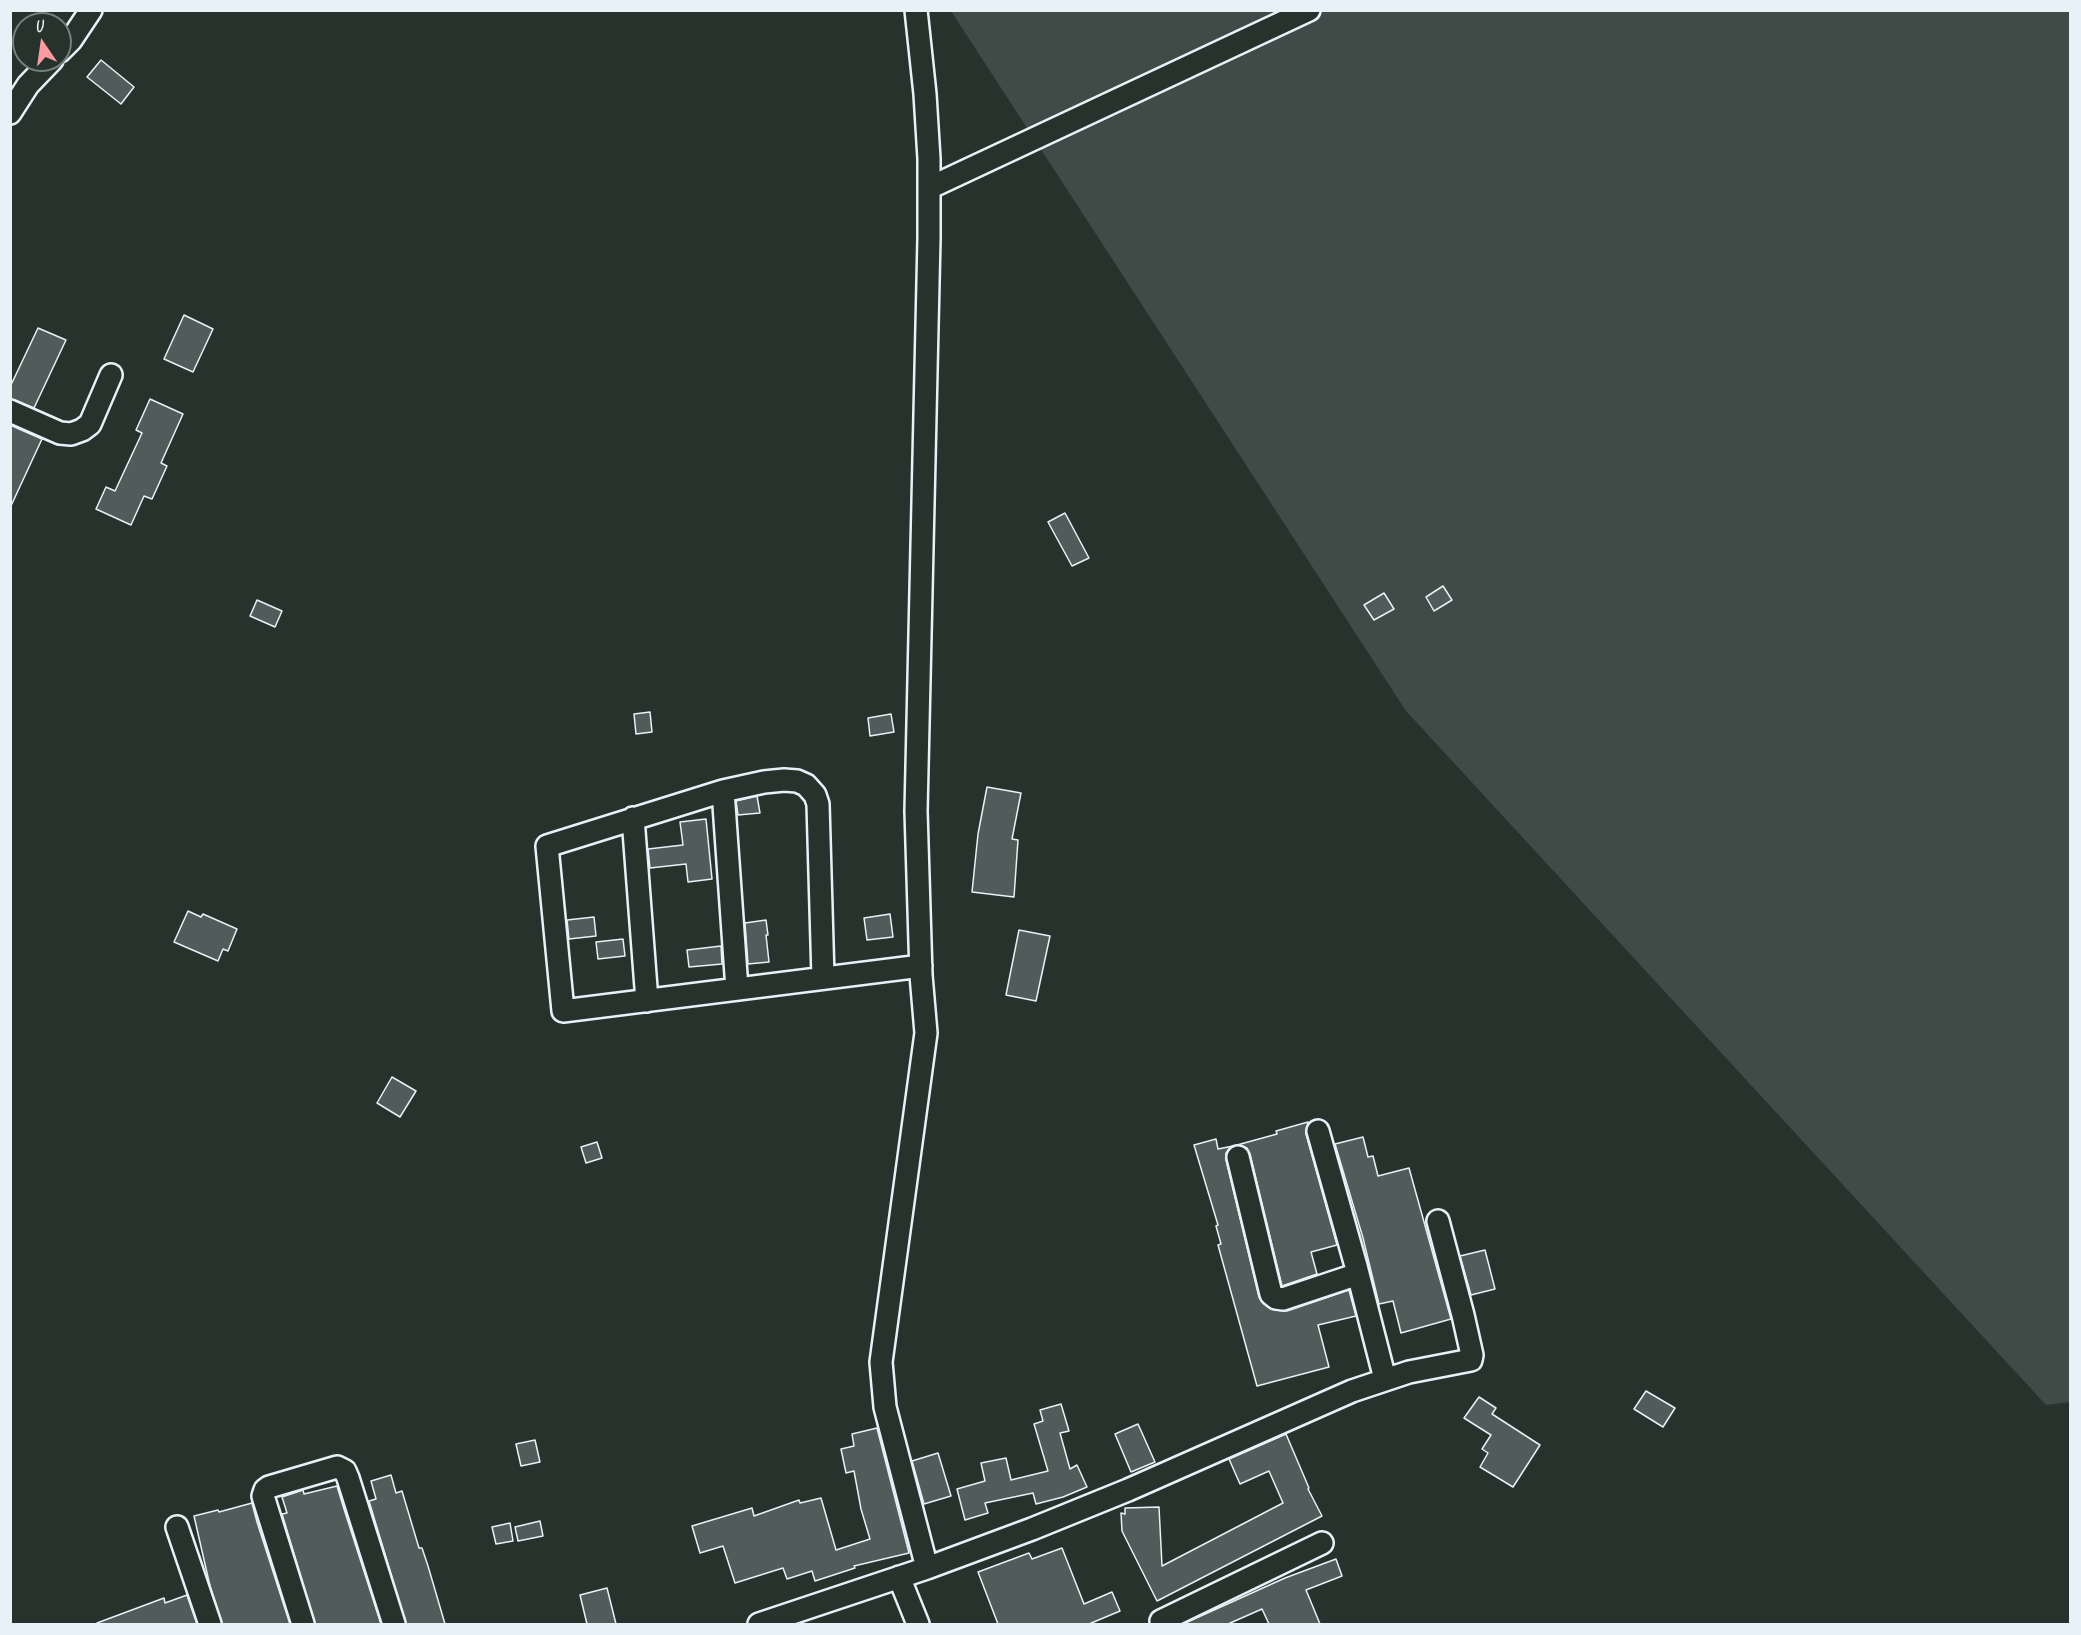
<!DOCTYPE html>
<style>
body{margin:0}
#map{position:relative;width:2081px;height:1635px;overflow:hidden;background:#26332d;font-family:Caveat,sans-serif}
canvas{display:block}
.frame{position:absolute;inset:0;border:12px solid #e8f1f8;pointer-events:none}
.north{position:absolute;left:12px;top:12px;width:60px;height:60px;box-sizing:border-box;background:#26332d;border:2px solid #747f7e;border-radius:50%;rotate:347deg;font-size:16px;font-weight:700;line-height:24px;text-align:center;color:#e8f1f8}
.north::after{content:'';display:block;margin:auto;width:21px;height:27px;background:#ff9aa2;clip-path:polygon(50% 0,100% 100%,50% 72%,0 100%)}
</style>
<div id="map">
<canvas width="2081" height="1635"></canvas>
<div class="frame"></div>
<div class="north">U</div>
</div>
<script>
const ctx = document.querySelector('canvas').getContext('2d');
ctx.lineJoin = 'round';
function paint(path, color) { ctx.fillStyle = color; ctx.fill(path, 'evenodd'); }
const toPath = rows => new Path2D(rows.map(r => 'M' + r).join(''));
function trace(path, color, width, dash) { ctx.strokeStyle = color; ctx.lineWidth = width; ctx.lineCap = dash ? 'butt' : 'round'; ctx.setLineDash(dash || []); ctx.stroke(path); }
const green = toPath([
 [951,11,2070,11,2070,1402,2046,1405,1406,711]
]);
const building = toPath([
 [101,60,134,87,121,104,87,77,101,60],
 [184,315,213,329,193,372,164,359,184,315],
 [38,328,66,340,34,408,10,399,10,387,38,328],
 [150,399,183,414,161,463,167,466,152,499,144,496,131,525,96,509,106,487,115,491,142,433,136,430,150,399],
 [10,425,42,439,10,508,10,425],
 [1065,513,1089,558,1072,566,1048,522,1065,513],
 [1443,586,1452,600,1434,611,1426,597,1443,586],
 [1384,593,1394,609,1374,620,1364,605,1384,593],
 [257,600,282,611,275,627,250,616,257,600],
 [650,712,652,732,636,734,634,714,650,712],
 [891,714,894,732,870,736,868,718,891,714],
 [987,787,1021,793,1012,839,1018,840,1014,897,972,892,978,834,987,787],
 [757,796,760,813,738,815,736,801,757,796],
 [706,819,712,879,688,882,686,864,650,868,648,849,683,845,680,822,706,819],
 [188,911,201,917,203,914,237,929,228,951,223,949,218,961,174,942,188,911],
 [890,914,893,937,867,940,864,918,890,914],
 [594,917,596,936,569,939,567,920,594,917],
 [766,920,768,935,766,935,769,962,748,964,745,923,766,920],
 [1019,930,1050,936,1036,1001,1006,995,1019,930],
 [623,939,625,956,598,959,596,942,623,939],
 [721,946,722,964,689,967,687,950,721,946],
 [392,1077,416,1091,400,1117,377,1103,392,1077],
 [1308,1122,1306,1134,1337,1245,1311,1252,1317,1274,1282,1286,1250,1154,1247,1148,1237,1145,1277,1134,1276,1131,1308,1122],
 [1363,1137,1368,1157,1373,1156,1378,1176,1409,1168,1451,1319,1401,1333,1393,1301,1379,1304,1363,1238,1335,1144,1363,1137],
 [1216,1139,1218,1149,1233,1146,1226,1153,1226,1160,1259,1297,1263,1303,1274,1310,1287,1311,1349,1290,1356,1316,1318,1325,1329,1367,1257,1386,1218,1245,1221,1244,1216,1226,1218,1225,1194,1145,1216,1139],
 [597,1142,602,1158,586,1163,581,1147,597,1142],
 [1485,1250,1495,1289,1471,1295,1460,1256,1485,1250],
 [1646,1391,1675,1408,1663,1427,1634,1409,1646,1391],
 [1479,1397,1496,1408,1492,1414,1540,1445,1513,1487,1480,1467,1488,1453,1482,1449,1491,1435,1464,1418,1479,1397],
 [1061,1404,1069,1431,1060,1433,1070,1469,1077,1465,1087,1487,1063,1497,1036,1504,1033,1493,985,1503,988,1513,965,1520,957,1489,985,1481,981,1463,1006,1458,1011,1480,1048,1471,1034,1424,1043,1421,1040,1410,1061,1404],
 [1138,1424,1155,1462,1131,1472,1115,1434,1138,1424],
 [877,1428,909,1553,854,1566,855,1568,815,1581,812,1571,787,1579,783,1568,735,1583,723,1546,700,1553,692,1526,752,1508,754,1516,799,1500,800,1503,821,1498,836,1550,870,1539,861,1509,854,1471,846,1473,841,1449,854,1446,852,1434,877,1428],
 [1286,1434,1309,1488,1308,1489,1322,1516,1157,1601,1122,1531,1121,1513,1125,1514,1125,1508,1159,1507,1162,1566,1283,1503,1269,1471,1240,1484,1229,1459,1286,1434],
 [535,1440,540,1462,521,1466,516,1444,535,1440],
 [938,1453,951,1496,924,1504,912,1461,938,1453],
 [391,1475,396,1493,402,1491,419,1548,422,1548,428,1566,445,1624,406,1624,369,1501,376,1499,371,1481,391,1475],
 [337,1486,344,1509,381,1624,315,1624,282,1514,287,1513,282,1497,303,1490,304,1494,337,1486],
 [252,1503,257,1522,290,1624,222,1624,210,1586,194,1516,218,1510,219,1512,252,1503],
 [540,1521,543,1536,518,1541,515,1527,540,1521],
 [510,1523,513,1541,496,1544,492,1527,510,1523],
 [1062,1548,1084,1604,1112,1592,1120,1611,1089,1624,998,1624,978,1572,1029,1553,1032,1559,1062,1548],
 [1336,1559,1342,1576,1306,1590,1320,1624,1269,1624,1262,1609,1228,1624,1183,1624,1285,1578,1336,1559],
 [607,1588,616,1624,587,1624,580,1595,607,1588],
 [187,1595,197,1624,98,1624,97,1623,164,1598,165,1603,187,1595]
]);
const minor = toPath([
 [916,10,925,94,929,159,929,238,916,811,921,975,926,1033,881,1362,885,1407,927,1568],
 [60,51,71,40,91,10],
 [10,113,28,85,52,60],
 [929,188,1309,10],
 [10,411,60,433,71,434,82,430,90,424,111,375],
 [723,791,547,846,563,1011,921,966],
 [633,818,647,1001],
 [737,989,723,791,764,782,784,780,797,781,806,785,815,795,818,804,823,978],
 [1318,1131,1356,1266,1385,1379],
 [1238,1157,1271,1294,1276,1298,1283,1299,1358,1274],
 [177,1527,210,1624],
 [899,1577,918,1624],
 [1161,1621,1322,1543],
 [303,1624,263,1496,265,1490,269,1487,337,1467,345,1471,348,1478,394,1624],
 [759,1624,927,1568,1032,1529,1128,1490,1352,1391,1409,1372,1471,1360,1472,1355,1463,1315,1438,1221]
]);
paint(green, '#3e4b47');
paint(building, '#505c59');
trace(building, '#e8f1f8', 1.5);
trace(minor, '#e8f1f8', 26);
trace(minor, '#26332d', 21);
</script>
